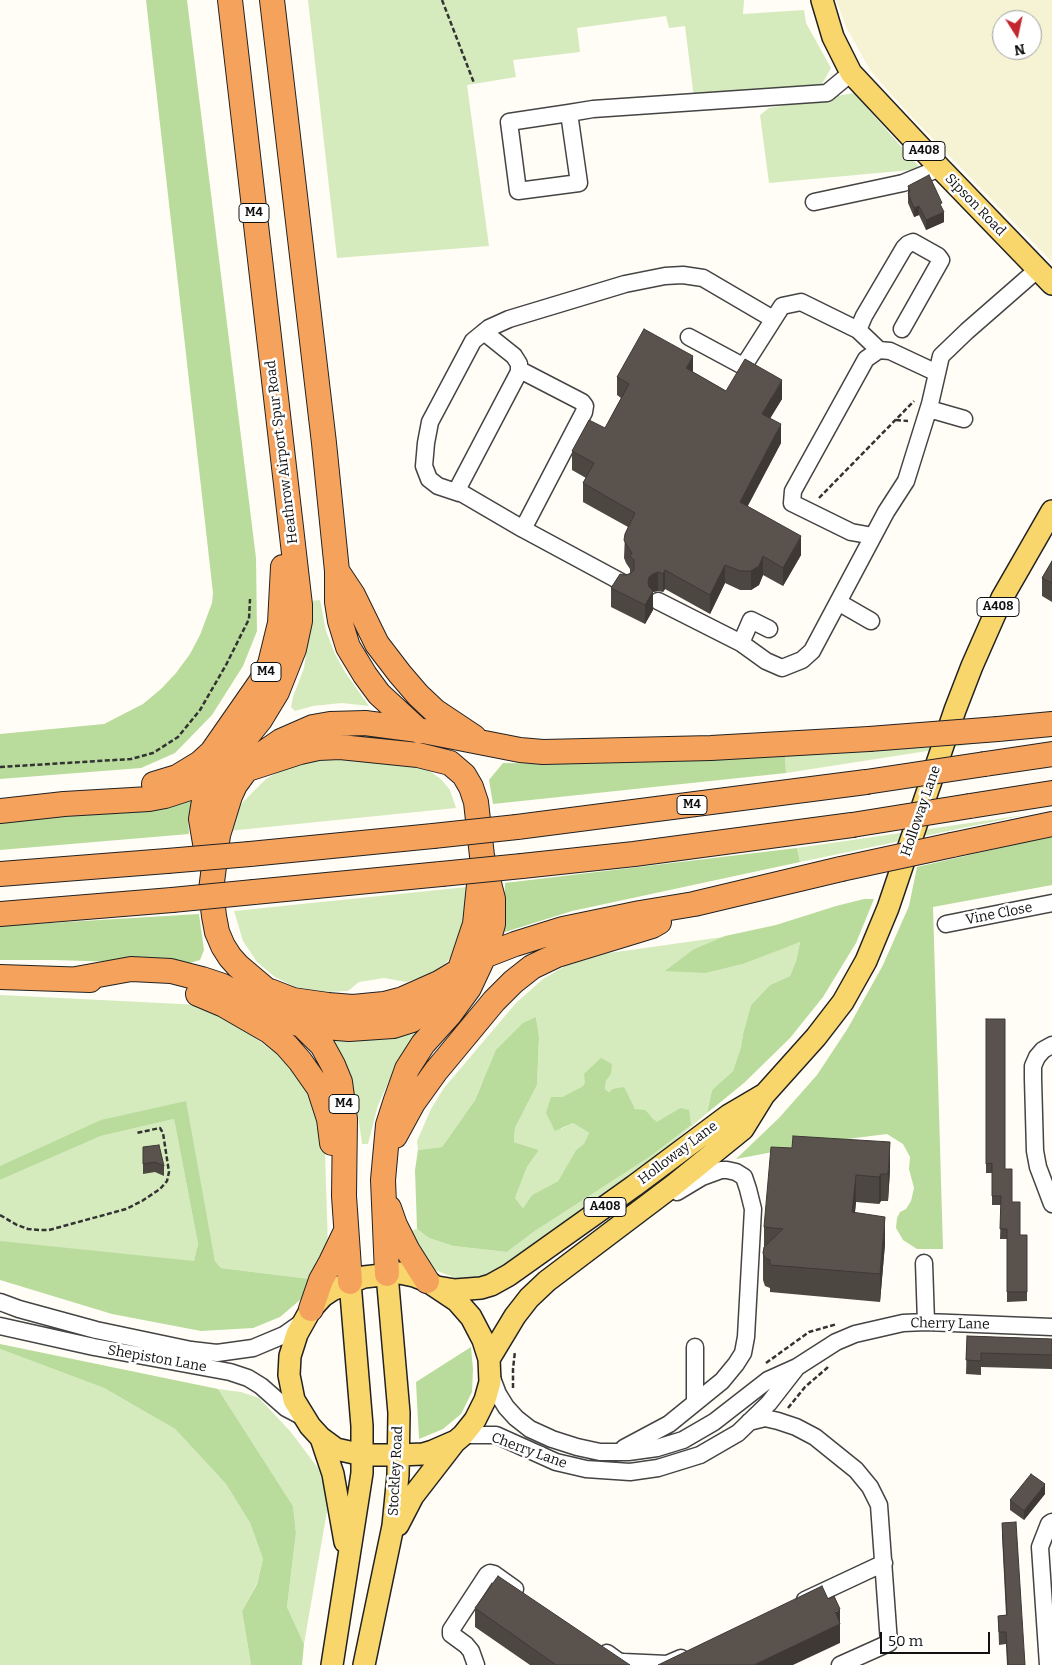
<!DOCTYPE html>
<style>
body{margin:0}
#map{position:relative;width:1052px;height:1665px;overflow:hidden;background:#fffdf5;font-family:Bitter,serif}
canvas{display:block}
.north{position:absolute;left:992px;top:10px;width:50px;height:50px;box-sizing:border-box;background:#fff;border:1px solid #a0a0a0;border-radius:50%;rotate:170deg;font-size:14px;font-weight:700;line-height:20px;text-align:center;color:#111}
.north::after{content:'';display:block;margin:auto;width:18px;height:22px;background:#c4262e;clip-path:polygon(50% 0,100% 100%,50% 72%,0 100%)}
.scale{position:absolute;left:880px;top:1632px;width:110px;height:22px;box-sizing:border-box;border:2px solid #111;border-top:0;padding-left:6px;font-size:15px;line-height:18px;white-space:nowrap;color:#111;-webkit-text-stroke:4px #fff;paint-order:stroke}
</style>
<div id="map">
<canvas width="1052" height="1665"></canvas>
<div class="north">N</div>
<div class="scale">50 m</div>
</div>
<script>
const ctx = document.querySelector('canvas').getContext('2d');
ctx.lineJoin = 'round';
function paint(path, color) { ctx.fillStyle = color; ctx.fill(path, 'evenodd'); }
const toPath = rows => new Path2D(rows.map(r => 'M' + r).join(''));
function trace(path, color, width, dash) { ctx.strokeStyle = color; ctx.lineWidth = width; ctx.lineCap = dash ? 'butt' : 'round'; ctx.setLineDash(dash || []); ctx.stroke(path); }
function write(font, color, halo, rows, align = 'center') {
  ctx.font = font + ' Bitter,serif'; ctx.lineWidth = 5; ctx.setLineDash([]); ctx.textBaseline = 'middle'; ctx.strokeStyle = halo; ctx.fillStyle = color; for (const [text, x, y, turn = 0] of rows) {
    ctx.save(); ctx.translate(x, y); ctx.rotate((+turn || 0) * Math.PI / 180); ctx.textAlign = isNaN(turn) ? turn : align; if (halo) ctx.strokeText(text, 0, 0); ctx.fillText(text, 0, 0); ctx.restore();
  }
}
const farmland = toPath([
 [836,0,1052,0,1052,262,903,108,870,70,846,27],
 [1002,20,1032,20,1032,50,1002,50]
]);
const green = toPath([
 [308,0,744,0,743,14,804,10,806,23,831,68,822,84,694,98,685,26,669,28,666,16,577,28,580,52,513,60,516,77,467,85,489,246,337,258],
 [854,93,921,169,769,183,760,115,769,108],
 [320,600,326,631,335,654,345,672,369,706,342,703,313,706,295,711,291,707,293,697,304,668,309,633,311,601],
 [998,740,786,773,785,755],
 [318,757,414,765,428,770,441,779,450,790,456,808,228,831,232,816,240,805,266,779,280,771],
 [1025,815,800,862,797,848],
 [467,887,466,906,460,944,447,962,429,975,406,982,384,978,359,982,348,991,326,992,295,987,275,977,257,962,243,941,234,911],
 [723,937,694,949,706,973,743,964,800,941,796,961,790,976,770,985,751,1005,743,1034,741,1047,733,1071,712,1090,707,1113,645,1166,504,1267,487,1276,473,1280,458,1279,430,1268,408,1231,417,1229,429,1238,453,1246,507,1252,535,1231,651,1156,691,1125,680,1108,657,1123,653,1117,636,1109,605,1089,606,1081,611,1074,585,1082,583,1086,562,1097,561,1129,573,1123,589,1133,584,1145,576,1150,558,1181,532,1195,523,1208,515,1198,527,1167,539,1150,514,1142,515,1128,537,1085,539,1037,536,1017,482,1083,475,1100,442,1147,418,1150,417,1141,431,1109,444,1088,516,1003,543,979,565,966,609,953],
 [0,995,201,1005,220,1013,294,1066,307,1086,318,1113,325,1151,328,1249,310,1279,221,1268,215,1261,185,1101,0,1166],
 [417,1031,417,1038,401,1060,389,1081,378,1105,368,1144,362,1144,357,1107,351,1083,326,1040,395,1036],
 [174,1119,198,1244,194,1262,0,1242,0,1180,101,1136],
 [0,1349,104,1388,175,1429,226,1484,250,1523,263,1559,257,1583,242,1611,251,1665,0,1665],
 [218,1389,241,1392,259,1398,290,1431,318,1468,325,1490,327,1511,304,1644,287,1607,296,1533,293,1506]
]);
const forest = toPath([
 [146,0,187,0,256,558,257,631,243,666,212,715,175,753,141,768,0,779,0,734,104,724,143,704,161,689,176,673,190,654,200,635,212,603,213,593],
 [785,755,786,773,493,804,489,780,503,763,567,764],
 [193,798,188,818,189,834,0,850,0,823,91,814],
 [1052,836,1052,885,933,907,943,1249,917,1249,903,1240,896,1228,897,1218,900,1212,906,1209,911,1201,914,1188,909,1169,910,1157,903,1144,887,1134,831,1141,736,1159,779,1118,817,1075,848,1028,883,965,909,906,917,867],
 [797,848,800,862,572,911,502,933,504,915,505,883],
 [864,899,874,899,856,943,823,997,790,1038,744,1083,707,1113,712,1090,733,1071,741,1047,743,1034,751,1005,770,985,790,976,796,961,800,942,743,964,706,973,665,971,694,949,725,936,776,925,836,906],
 [199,914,204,950,200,960,186,964,53,960,0,960,0,926],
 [536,1017,539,1037,537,1085,515,1128,514,1142,539,1150,527,1167,515,1198,523,1208,532,1195,558,1181,576,1150,584,1144,589,1133,573,1123,555,1131,546,1113,551,1097,562,1097,583,1086,585,1082,584,1074,601,1058,612,1064,611,1074,606,1081,605,1089,609,1092,613,1089,624,1087,635,1109,645,1110,657,1122,680,1108,689,1110,691,1125,651,1156,535,1231,507,1252,453,1246,429,1238,417,1229,415,1170,418,1150,442,1147,475,1100,496,1050,523,1023],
 [186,1101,215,1261,221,1268,310,1279,307,1294,280,1317,253,1328,201,1331,112,1314,0,1280,0,1241,194,1261,198,1244,174,1119,101,1136,0,1180,0,1166,101,1120],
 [0,1344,218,1389,293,1506,296,1533,287,1607,304,1644,302,1665,251,1665,242,1611,257,1584,263,1559,250,1523,226,1484,175,1429,104,1388,0,1349],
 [471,1347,473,1369,472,1392,461,1414,443,1429,419,1439,416,1382]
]);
const path = toPath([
 [442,0,474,83],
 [896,420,908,421],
 [819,498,914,401],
 [0,767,131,759,153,753,178,737,200,710,226,665,249,619,250,599],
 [0,1215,17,1225,28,1229,39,1230,49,1230,126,1209,142,1201,160,1189,167,1181,169,1172,163,1133,160,1128,136,1133],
 [766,1363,809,1332,837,1324],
 [513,1388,513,1369,515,1351],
 [788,1408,805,1387,827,1368,829,1365]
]);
const minor = toPath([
 [569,113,579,183,518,191,509,122,569,113,593,109,827,93,851,73],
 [814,202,903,183,940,168],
 [858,330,864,316,904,248,908,244,913,242,938,256,941,260,902,329],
 [484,332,514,356,519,364,519,372],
 [689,337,741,365,745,364,782,306,801,302,858,330,879,350],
 [929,409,964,419],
 [459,493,438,486,429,479,424,466,426,443,430,422,473,341,489,328,509,319,625,284,665,276,683,275,703,278,773,319],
 [523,529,584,412,585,406,582,402,524,372,519,372,458,488,458,491,523,529,625,584],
 [873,536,851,532,792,503,793,491,866,359,879,350,890,351,937,373],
 [658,601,741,643],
 [838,602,871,621],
 [769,629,751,620,741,643,766,661,782,668,802,660,812,651,886,512,906,481,930,404,941,356,967,331,1038,269],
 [946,924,1052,903],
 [1052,1045,1043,1050,1037,1057,1033,1066,1033,1079,1035,1151,1038,1167,1052,1204],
 [924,1263,926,1322],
 [0,1302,19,1309,96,1330,191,1350,217,1353,253,1348,284,1335,301,1323],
 [0,1326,94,1347,230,1372,248,1378,261,1386,286,1408,303,1417],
 [695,1347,695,1403],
 [490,1373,498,1394,506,1407,516,1418,530,1429,552,1439,577,1447,600,1452,628,1452,657,1448,683,1440,714,1422,768,1380,797,1367,836,1342,855,1334,903,1323,926,1322,1052,1327],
 [749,1422,765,1418,778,1421,796,1427,815,1437,856,1470,870,1487,879,1505,889,1643,840,1665],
 [463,1435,496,1435,556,1462,586,1469,630,1472,658,1468,700,1455,738,1433,769,1403,797,1367],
 [624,1448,669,1424,722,1381,736,1364,743,1353,746,1337,753,1209,748,1189,744,1177,736,1172,727,1170,721,1170,702,1177,677,1192],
 [805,1600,884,1563],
 [607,1653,618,1661,623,1662,667,1664,681,1658],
 [476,1665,471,1651,466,1645,451,1634,451,1630,487,1575,490,1573,494,1574,515,1589],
 [1048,1665,1040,1547,1049,1524,1052,1522]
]);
const major = toPath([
 [822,0,833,37,851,73,940,168,1052,284],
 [400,1273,414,1276,427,1281,457,1301,471,1317,483,1340,489,1359,490,1382,485,1400,475,1420,463,1435,456,1441,433,1451,423,1454,399,1455,363,1455,336,1449,321,1438,310,1426,294,1400,289,1375,290,1356,297,1334,311,1309,323,1296,332,1290,364,1277,400,1273],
 [437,1287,455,1290,481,1288,491,1285,509,1275,634,1186,729,1115,763,1095],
 [489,1359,515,1316,529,1298,547,1281,674,1185,743,1129,764,1095,816,1037,843,1002,866,961,888,908,955,710,972,666,1002,598,1052,511],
 [321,1438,333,1474,345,1542],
 [398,1525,413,1496,454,1443],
 [332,1665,362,1473,362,1426,350,1282],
 [364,1665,393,1526,398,1475,399,1413,387,1274]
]);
const highway = toPath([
 [272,0,324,443,337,571,337,602,340,621,348,647,365,675,379,694,419,731],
 [337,571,353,595,377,644,400,674,418,695,435,711,474,737],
 [998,729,1052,724],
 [985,764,1052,754],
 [154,784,177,777,200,763,212,752,260,683,270,664,280,623,283,567],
 [970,806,1052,793],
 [0,811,64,804,149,799,165,796,300,752,318,748,340,747,418,755,450,763,464,775,471,787,476,802,482,856,493,899,493,924,484,956,469,988,450,1014,423,1044,407,1069,396,1100,388,1125,383,1180,387,1274],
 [517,827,866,782],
 [952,845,1052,824],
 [250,854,433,836],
 [208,861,201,819,204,801,214,780,232,755,260,720,277,692,294,649,300,621,300,605,230,0],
 [522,866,634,854,852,825],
 [0,874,167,861],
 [254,892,441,874],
 [0,914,172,900],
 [0,977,90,980],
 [76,979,131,969,171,971,202,979,223,986,282,1018,301,1025,349,1029,393,1026,412,1020,436,1003,448,989,460,969,475,924,480,875],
 [270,991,293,1000,328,1005,353,1007,384,1004,403,999,439,983,484,956,515,944,563,929,640,913,694,904,841,869],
 [198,994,224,1005,269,1031,286,1045,300,1061,319,1088,329,1119,332,1143],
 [395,1136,413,1103,436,1071,494,1001,513,982,532,967,557,955,652,926,659,922],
 [389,1208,395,1225,408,1251,427,1281],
 [350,1282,344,1196,345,1119,340,1082,333,1065,322,1045,264,988,238,966,230,957,223,946,217,932,214,916,211,890,218,835,230,796,235,785,246,770,262,754,281,741,313,727,330,724,365,723,418,730,520,750,543,752,711,748,869,739],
 [311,1309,321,1280,331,1262,345,1233]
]);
const highwayBridge = toPath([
 [869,739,998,729],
 [866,782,985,764],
 [852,825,970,806],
 [433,836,517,827],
 [167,861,250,854],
 [841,869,952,845],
 [441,874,522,866],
 [172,900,254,892]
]);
const wall = toPath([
 [908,186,942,208,944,222,926,230,919,215,914,217,908,203],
 [693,372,726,391,782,399,770,418,781,443,747,506,801,555,783,586,763,575,759,585,751,590,740,590,725,583,710,614,665,589,663,592,658,591,653,592,653,610,645,624,611,607,611,588,626,575,630,574,630,569,626,563,624,558,625,534,628,527,583,502,583,483,586,478,572,470,572,451,605,428,621,398,617,395,617,377],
 [1052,561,1052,602,1042,596,1042,578],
 [986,1019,1005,1169,1012,1202,1020,1235,1027,1235,1027,1301,1007,1302,1007,1239,1000,1239,1001,1205,992,1205,992,1173,986,1173],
 [143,1147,164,1166,164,1176,155,1172,143,1174],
 [792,1148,890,1170,888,1201,881,1201,879,1204,856,1202,855,1212,885,1244,880,1302,770,1292,770,1288,765,1286,763,1280,763,1253,764,1248,764,1227],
 [967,1336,1052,1339,1052,1369,981,1367,981,1375,966,1374],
 [1045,1494,1024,1520,1010,1510,1010,1500],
 [1002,1523,1025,1665,1007,1665,1006,1644,999,1645,998,1616,1006,1615,1002,1535],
 [475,1608,630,1665,530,1665,475,1627]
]);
const shadedWall = toPath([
 [919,206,919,215,914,217,914,208],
 [944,212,944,222,926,230,926,220],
 [693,356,693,375,686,368],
 [782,380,782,399,762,432,762,414],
 [781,424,781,443,740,521,740,502],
 [801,536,801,555,783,586,783,568],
 [763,556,763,575,759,585,751,590,751,571],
 [725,565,725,583,710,614,710,595],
 [665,570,665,589,663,592,663,574],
 [658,572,658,591,653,592,653,610,645,624,645,605,648,582,649,577,653,574],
 [890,1142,890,1170,888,1201,888,1174],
 [881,1174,881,1201,879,1204,879,1177],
 [856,1175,856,1202,852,1240,852,1212],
 [885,1217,885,1244,880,1302,880,1274],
 [1045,1484,1045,1494,1024,1520,1024,1511],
 [840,1609,840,1643,793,1665,754,1665]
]);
const building = toPath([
 [929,175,942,203,940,204,944,212,926,220,919,206,914,208,908,193,910,192,908,186,929,175],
 [644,329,693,356,686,368,726,391,745,359,782,380,762,414,781,424,740,502,801,536,783,568,763,556,759,566,751,571,740,571,725,565,710,595,665,570,663,574,658,572,653,574,649,577,648,582,649,587,653,591,645,605,611,588,620,574,626,575,631,573,634,570,634,560,630,556,632,553,626,544,624,540,625,534,635,513,583,483,594,463,572,451,589,420,605,428,629,384,617,377,644,329],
 [1052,561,1052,583,1042,578,1052,561],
 [986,1019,1005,1019,1005,1169,1012,1169,1012,1202,1020,1202,1020,1235,1027,1235,1027,1292,1007,1292,1007,1229,1000,1229,1001,1196,992,1196,992,1163,986,1164,986,1019],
 [793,1136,890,1142,888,1174,881,1174,879,1177,856,1175,852,1212,885,1217,880,1274,770,1265,770,1260,765,1258,763,1253,764,1247,783,1229,764,1227,771,1147,792,1148,793,1136],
 [159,1145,164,1166,155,1162,143,1164,143,1147,159,1145],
 [967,1336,1052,1339,1052,1355,981,1353,981,1361,966,1360,967,1336],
 [1031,1474,1045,1484,1024,1511,1010,1500,1031,1474],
 [1016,1522,1025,1665,1008,1665,1006,1632,999,1632,998,1616,1007,1615,1002,1523,1016,1522],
 [498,1576,630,1665,556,1665,475,1608,498,1576],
 [822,1586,828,1599,834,1596,840,1609,835,1611,840,1624,754,1665,658,1665,822,1586]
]);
const shields = [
 [924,151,42],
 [254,213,30],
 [998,607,42],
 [266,672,30],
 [692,805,30],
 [344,1104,30],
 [605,1207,42]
];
const shieldNames = [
 ["A408",924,151],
 ["M4",254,213],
 ["A408",998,607],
 ["M4",266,672],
 ["M4",692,805],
 ["M4",344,1104],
 ["A408",605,1207]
];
const streetNames = [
 ["Sipson Road",975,205,46],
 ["Heathrow Airport Spur Road",282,452,-97],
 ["Holloway Lane",921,811,-71],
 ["Vine Close",999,914,-11],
 ["Holloway Lane",678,1153,-37],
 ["Cherry Lane",950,1324,1],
 ["Shepiston Lane",157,1359,10],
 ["Cherry Lane",529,1451,20],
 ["Stockley Road",396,1471,-87]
];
paint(farmland, '#f6f3d4');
paint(green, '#d5ebbd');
paint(forest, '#b9dc9c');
trace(minor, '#444', 19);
trace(major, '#222', 24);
trace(highway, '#222', 26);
trace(path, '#333', 2.5, [5, 2.5]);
trace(minor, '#fff', 16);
trace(major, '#f9d66b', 21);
trace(highway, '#f5a25d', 24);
trace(highwayBridge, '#222', 26, []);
trace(highwayBridge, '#f5a25d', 24);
paint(wall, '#4d4742');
paint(shadedWall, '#3f3936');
paint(building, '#5a524d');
trace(building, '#3f3936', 1);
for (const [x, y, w] of shields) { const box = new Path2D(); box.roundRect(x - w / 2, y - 9.5, w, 19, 4); ctx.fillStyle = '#fff'; ctx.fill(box); trace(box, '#111', 1); }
write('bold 12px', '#111', null, shieldNames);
write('14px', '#111', '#fff', streetNames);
</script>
